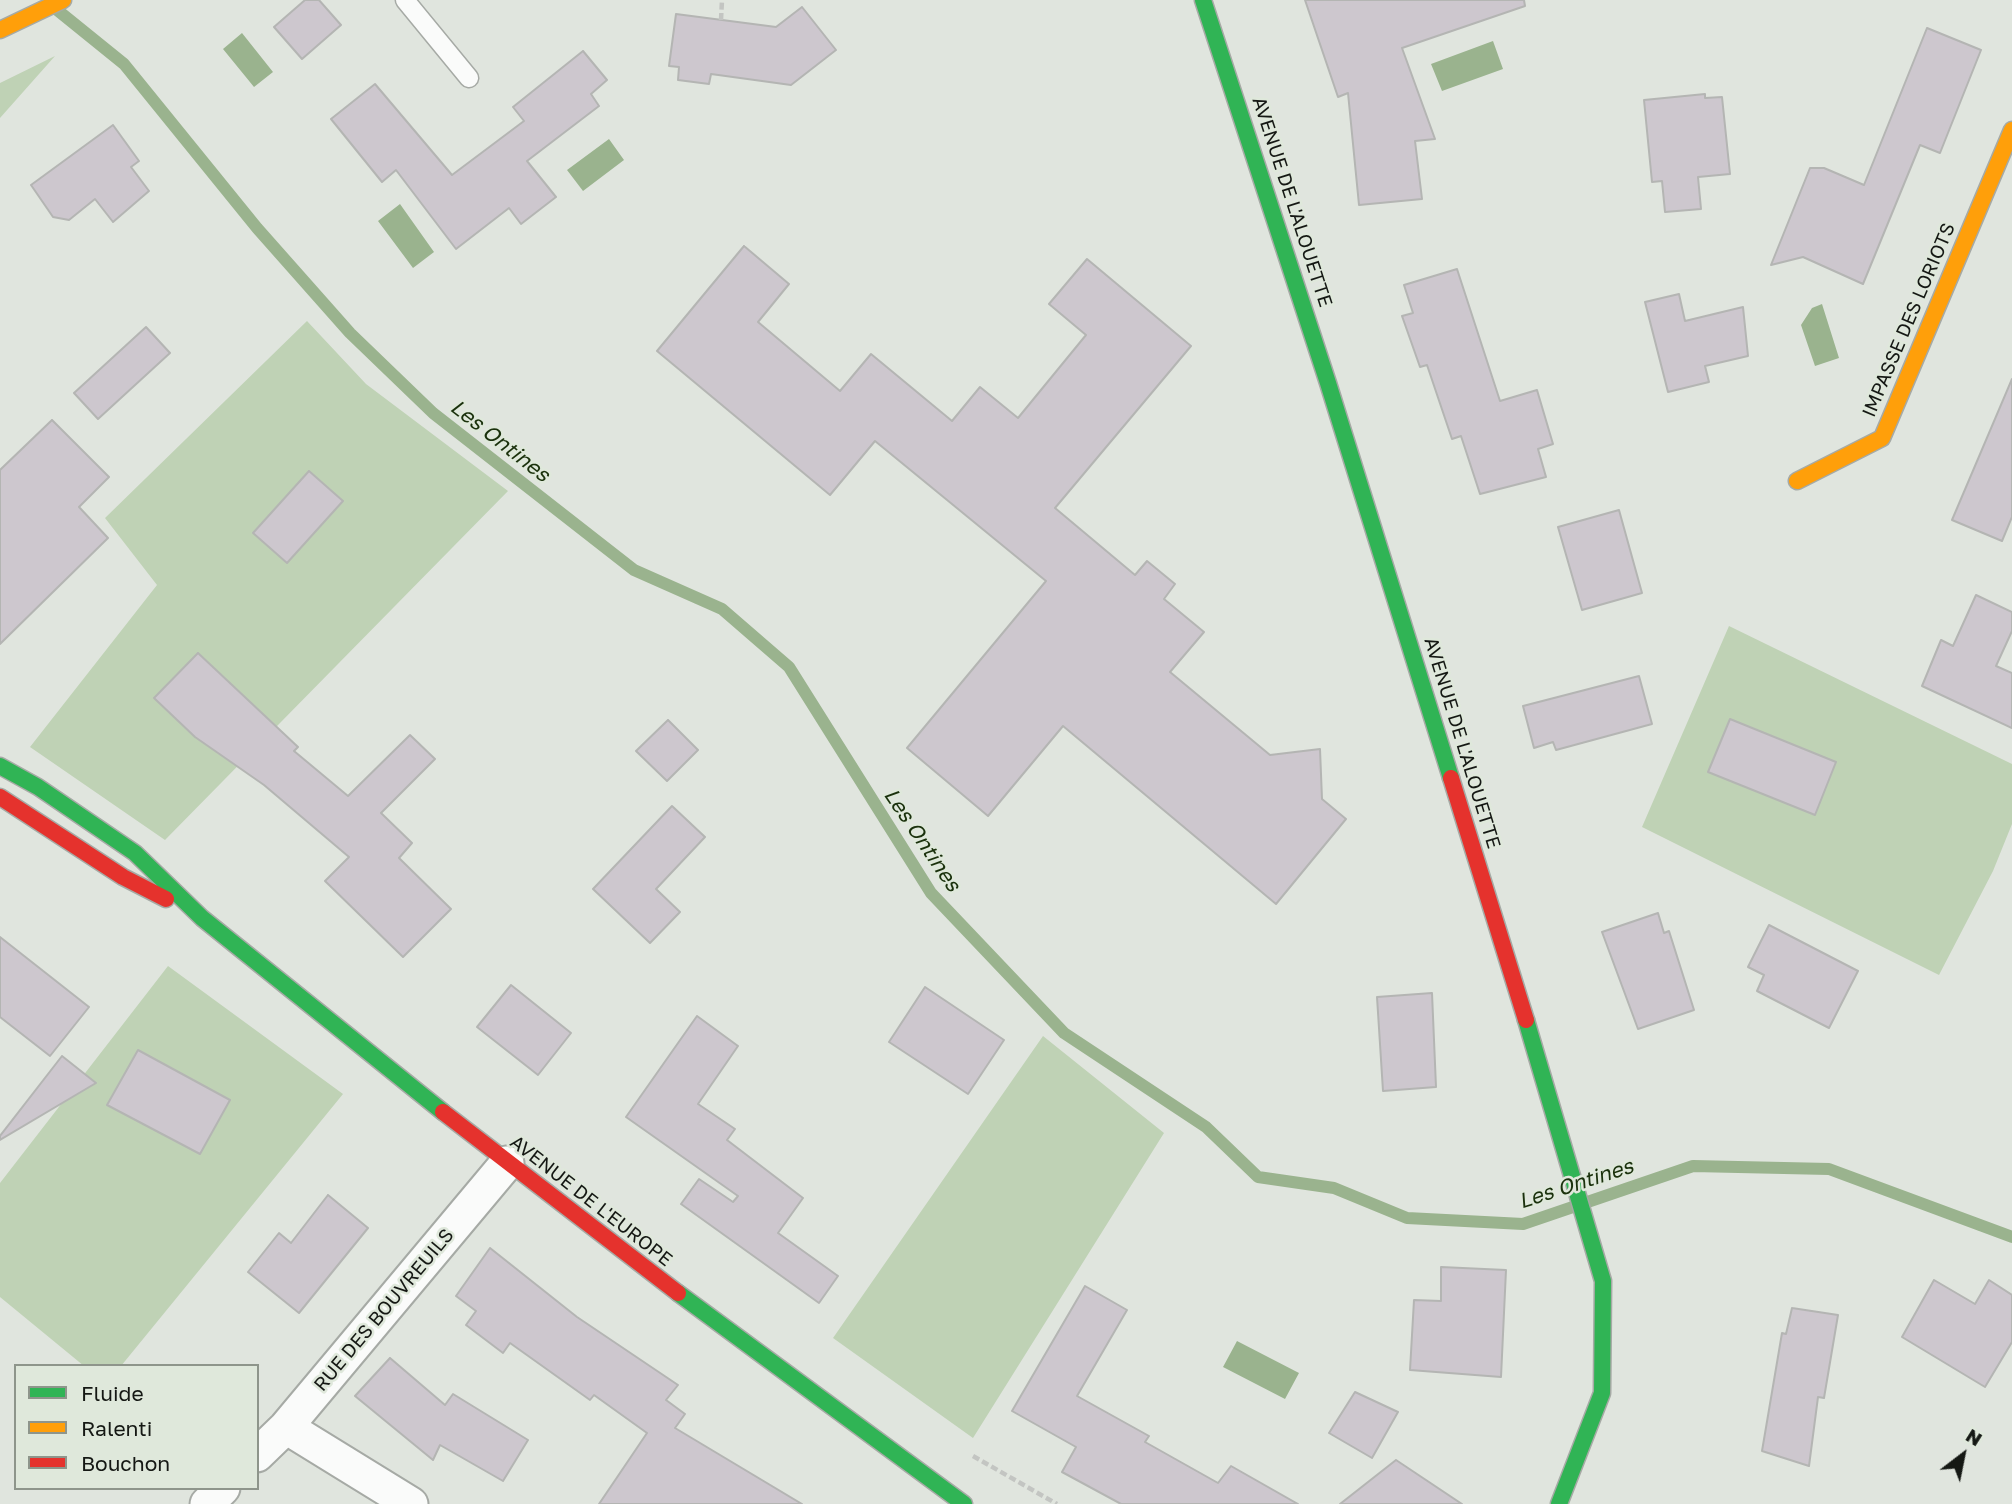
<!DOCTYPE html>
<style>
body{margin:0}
#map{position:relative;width:2012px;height:1504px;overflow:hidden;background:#e0e5de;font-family:"Golos Text",sans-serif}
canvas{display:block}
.legend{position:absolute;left:14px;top:1364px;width:245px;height:126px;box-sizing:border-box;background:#dfe8db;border:2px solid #8e958b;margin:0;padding:9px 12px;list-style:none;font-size:21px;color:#151814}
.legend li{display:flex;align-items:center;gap:14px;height:35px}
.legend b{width:35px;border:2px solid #8e958b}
.north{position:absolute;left:1928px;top:1420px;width:70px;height:70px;-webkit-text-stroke:5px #dfe8db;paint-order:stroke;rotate:32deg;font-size:19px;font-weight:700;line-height:28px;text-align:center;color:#151814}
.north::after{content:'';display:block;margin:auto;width:24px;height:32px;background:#151814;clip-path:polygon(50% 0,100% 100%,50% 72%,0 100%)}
</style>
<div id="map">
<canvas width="2012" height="1504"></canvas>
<ul class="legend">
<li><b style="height:9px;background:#30b455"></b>Fluide</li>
<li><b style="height:9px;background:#ff9f0a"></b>Ralenti</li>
<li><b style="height:9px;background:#e5322d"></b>Bouchon</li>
</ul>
<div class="north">N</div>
</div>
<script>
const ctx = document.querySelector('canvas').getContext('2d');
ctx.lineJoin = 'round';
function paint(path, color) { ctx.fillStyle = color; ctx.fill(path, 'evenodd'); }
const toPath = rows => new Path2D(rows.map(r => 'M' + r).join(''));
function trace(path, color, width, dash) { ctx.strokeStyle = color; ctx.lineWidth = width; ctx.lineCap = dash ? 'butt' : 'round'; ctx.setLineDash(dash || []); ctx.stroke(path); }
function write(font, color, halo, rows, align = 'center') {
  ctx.font = font + ' "Golos Text",sans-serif'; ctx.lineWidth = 5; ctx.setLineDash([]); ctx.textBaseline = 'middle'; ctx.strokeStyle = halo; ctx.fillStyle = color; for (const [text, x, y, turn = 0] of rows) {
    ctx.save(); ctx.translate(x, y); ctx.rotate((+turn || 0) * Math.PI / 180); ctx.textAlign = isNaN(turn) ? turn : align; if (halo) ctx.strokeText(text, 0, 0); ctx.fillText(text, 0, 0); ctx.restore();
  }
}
const green = toPath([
 [55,56,0,118,0,83],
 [307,321,366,384,508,491,165,840,30,747,157,585,105,518],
 [1729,626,2012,764,2012,824,1993,871,1939,975,1642,827],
 [168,966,343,1094,121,1366,84,1366,0,1297,0,1183],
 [1043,1036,1164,1133,973,1438,833,1338]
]);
const water = toPath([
 [242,33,273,72,254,87,223,49],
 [1493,41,1503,69,1442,91,1431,64],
 [609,139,624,160,583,191,567,170],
 [400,204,434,252,413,268,378,221],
 [1822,304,1839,358,1815,366,1801,325,1812,308],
 [1237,1341,1299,1373,1285,1399,1223,1367]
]);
const stream = toPath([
 [56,9,124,64,257,228,350,333,433,413,634,570,722,609,789,667,931,893,1064,1033,1206,1127,1258,1177,1334,1188,1407,1218,1523,1224,1693,1166,1829,1169,2012,1237]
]);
const building = toPath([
 [305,0,319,0,341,25,302,59,274,27,305,0],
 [1305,0,1524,0,1525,6,1402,48,1435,139,1415,141,1422,199,1359,205,1348,93,1338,97,1305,0],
 [802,7,836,50,791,85,711,74,709,84,678,80,679,67,669,66,676,14,776,27,802,7],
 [1927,28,1981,50,1940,153,1920,145,1863,284,1803,257,1771,265,1810,168,1824,168,1864,185,1927,28],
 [583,51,607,80,591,94,599,106,527,161,556,197,521,224,509,208,456,249,396,170,382,182,331,119,375,84,452,175,524,121,513,107,583,51],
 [1705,94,1705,98,1722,97,1730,174,1698,177,1701,209,1665,212,1662,181,1652,182,1644,100,1705,94],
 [113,125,139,161,131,167,149,191,113,222,95,199,69,220,53,217,31,185,113,125],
 [744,246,789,284,758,322,840,391,871,354,952,421,980,387,1018,418,1086,335,1049,304,1087,259,1191,346,1055,508,1135,575,1147,561,1175,584,1164,599,1204,632,1170,672,1270,755,1320,749,1322,799,1346,819,1276,904,1063,726,988,816,907,748,1046,581,875,441,830,495,657,351,744,246],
 [1457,269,1500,401,1537,390,1553,444,1538,449,1546,477,1480,494,1461,436,1452,439,1427,365,1420,367,1402,316,1413,313,1404,285,1457,269],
 [1679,294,1685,321,1743,307,1748,356,1705,366,1709,382,1668,392,1645,302,1679,294],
 [146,327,170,353,98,419,74,393,146,327],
 [2012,379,2012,517,2002,541,1952,520,2012,379],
 [52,420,109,477,79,507,108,538,0,644,0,470,52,420],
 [309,471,343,501,287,563,253,533,309,471],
 [1619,510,1642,593,1582,610,1558,527,1619,510],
 [1976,595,2012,612,2012,631,1996,666,2012,673,2012,728,1922,686,1941,640,1953,646,1976,595],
 [198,653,298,747,294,751,348,796,410,735,435,759,381,813,412,843,399,858,451,909,403,957,325,881,349,857,264,785,195,737,154,698,198,653],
 [1639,676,1652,724,1556,750,1553,742,1534,748,1523,706,1639,676],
 [1730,719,1836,762,1815,815,1708,772,1730,719],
 [668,720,698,750,667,781,636,751,668,720],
 [672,806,705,837,656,889,680,912,650,943,593,889,672,806],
 [1658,913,1664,933,1669,931,1694,1010,1638,1029,1602,932,1658,913],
 [1769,925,1858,971,1829,1028,1757,991,1764,975,1748,967,1769,925],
 [0,937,89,1007,50,1056,0,1017,0,937],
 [511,985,571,1033,538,1075,477,1027,511,985],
 [925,987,1004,1040,968,1094,889,1042,925,987],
 [1432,993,1436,1087,1383,1091,1377,997,1432,993],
 [697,1016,738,1046,698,1104,735,1129,727,1140,803,1198,778,1233,838,1276,819,1303,681,1204,699,1179,733,1202,738,1196,626,1117,697,1016],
 [138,1050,230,1100,200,1154,107,1105,138,1050],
 [62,1056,96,1083,0,1140,0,1136,62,1056],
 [328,1195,368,1228,299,1313,248,1272,279,1233,291,1243,328,1195],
 [490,1248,577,1317,678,1385,666,1400,685,1414,675,1428,802,1504,599,1504,647,1433,594,1395,590,1400,510,1343,503,1353,466,1325,476,1311,456,1296,490,1248],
 [1441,1267,1506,1270,1501,1377,1410,1370,1414,1300,1441,1301,1441,1267],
 [1934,1280,1975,1304,1989,1280,2012,1295,2012,1342,1985,1387,1902,1337,1934,1280],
 [1085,1286,1127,1310,1077,1396,1149,1436,1145,1442,1218,1483,1231,1466,1298,1504,1121,1504,1062,1472,1076,1447,1012,1411,1085,1286],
 [1792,1308,1838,1315,1824,1398,1818,1397,1809,1466,1762,1451,1782,1333,1786,1334,1792,1308],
 [390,1358,445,1405,453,1394,528,1440,503,1481,440,1445,433,1460,355,1396,390,1358],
 [1355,1392,1398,1412,1372,1458,1329,1433,1355,1392],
 [1396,1460,1462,1504,1340,1504,1396,1460]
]);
const path = toPath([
 [721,20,722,0],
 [973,1456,1057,1504]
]);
const lane = toPath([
 [405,0,469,78]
]);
const street = toPath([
 [286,1427,411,1504],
 [257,1455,286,1427,507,1163],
 [207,1504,223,1488]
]);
const fast = toPath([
 [1203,0,1328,383,1451,778],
 [0,766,38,787,135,853,202,918,443,1112],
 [1526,1020,1603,1281,1602,1393,1559,1504],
 [678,1293,964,1504]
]);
const slow = toPath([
 [0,30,63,0],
 [1797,481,1882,438,2012,130]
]);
const jam = toPath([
 [1451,778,1526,1020],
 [0,797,123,877,166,899],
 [443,1112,678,1293]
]);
const streetNames = [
 ["AVENUE DE L'ALOUETTE",1292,202,72],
 ["IMPASSE DES LORIOTS",1909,320,-67],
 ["AVENUE DE L'ALOUETTE",1462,743,73],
 ["AVENUE DE L'EUROPE",591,1201,38],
 ["RUE DES BOUVREUILS",384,1310,-50]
];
const waterNames = [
 ["Les Ontines",500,441,38],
 ["Les Ontines",922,840,56],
 ["Les Ontines",1576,1184,-18]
];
paint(green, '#bfd2b5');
paint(water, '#9ab38e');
trace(stream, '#9ab38e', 12);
paint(building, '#cdc7ce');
trace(building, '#b4b5b3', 2);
trace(lane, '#a6aaa5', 21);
trace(street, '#a6aaa5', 37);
trace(fast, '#a6aaa5', 19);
trace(slow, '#a6aaa5', 19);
trace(jam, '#a6aaa5', 19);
trace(path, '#c3c5c2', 4.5, [7, 3.5]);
trace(lane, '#fafbfa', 18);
trace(street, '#fafbfa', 33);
trace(fast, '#30b455', 16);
trace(slow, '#ff9f0a', 16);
trace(jam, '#e5322d', 16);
write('19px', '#151814', '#dfe8db', streetNames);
write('italic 21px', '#1a310c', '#dfe8db', waterNames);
</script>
